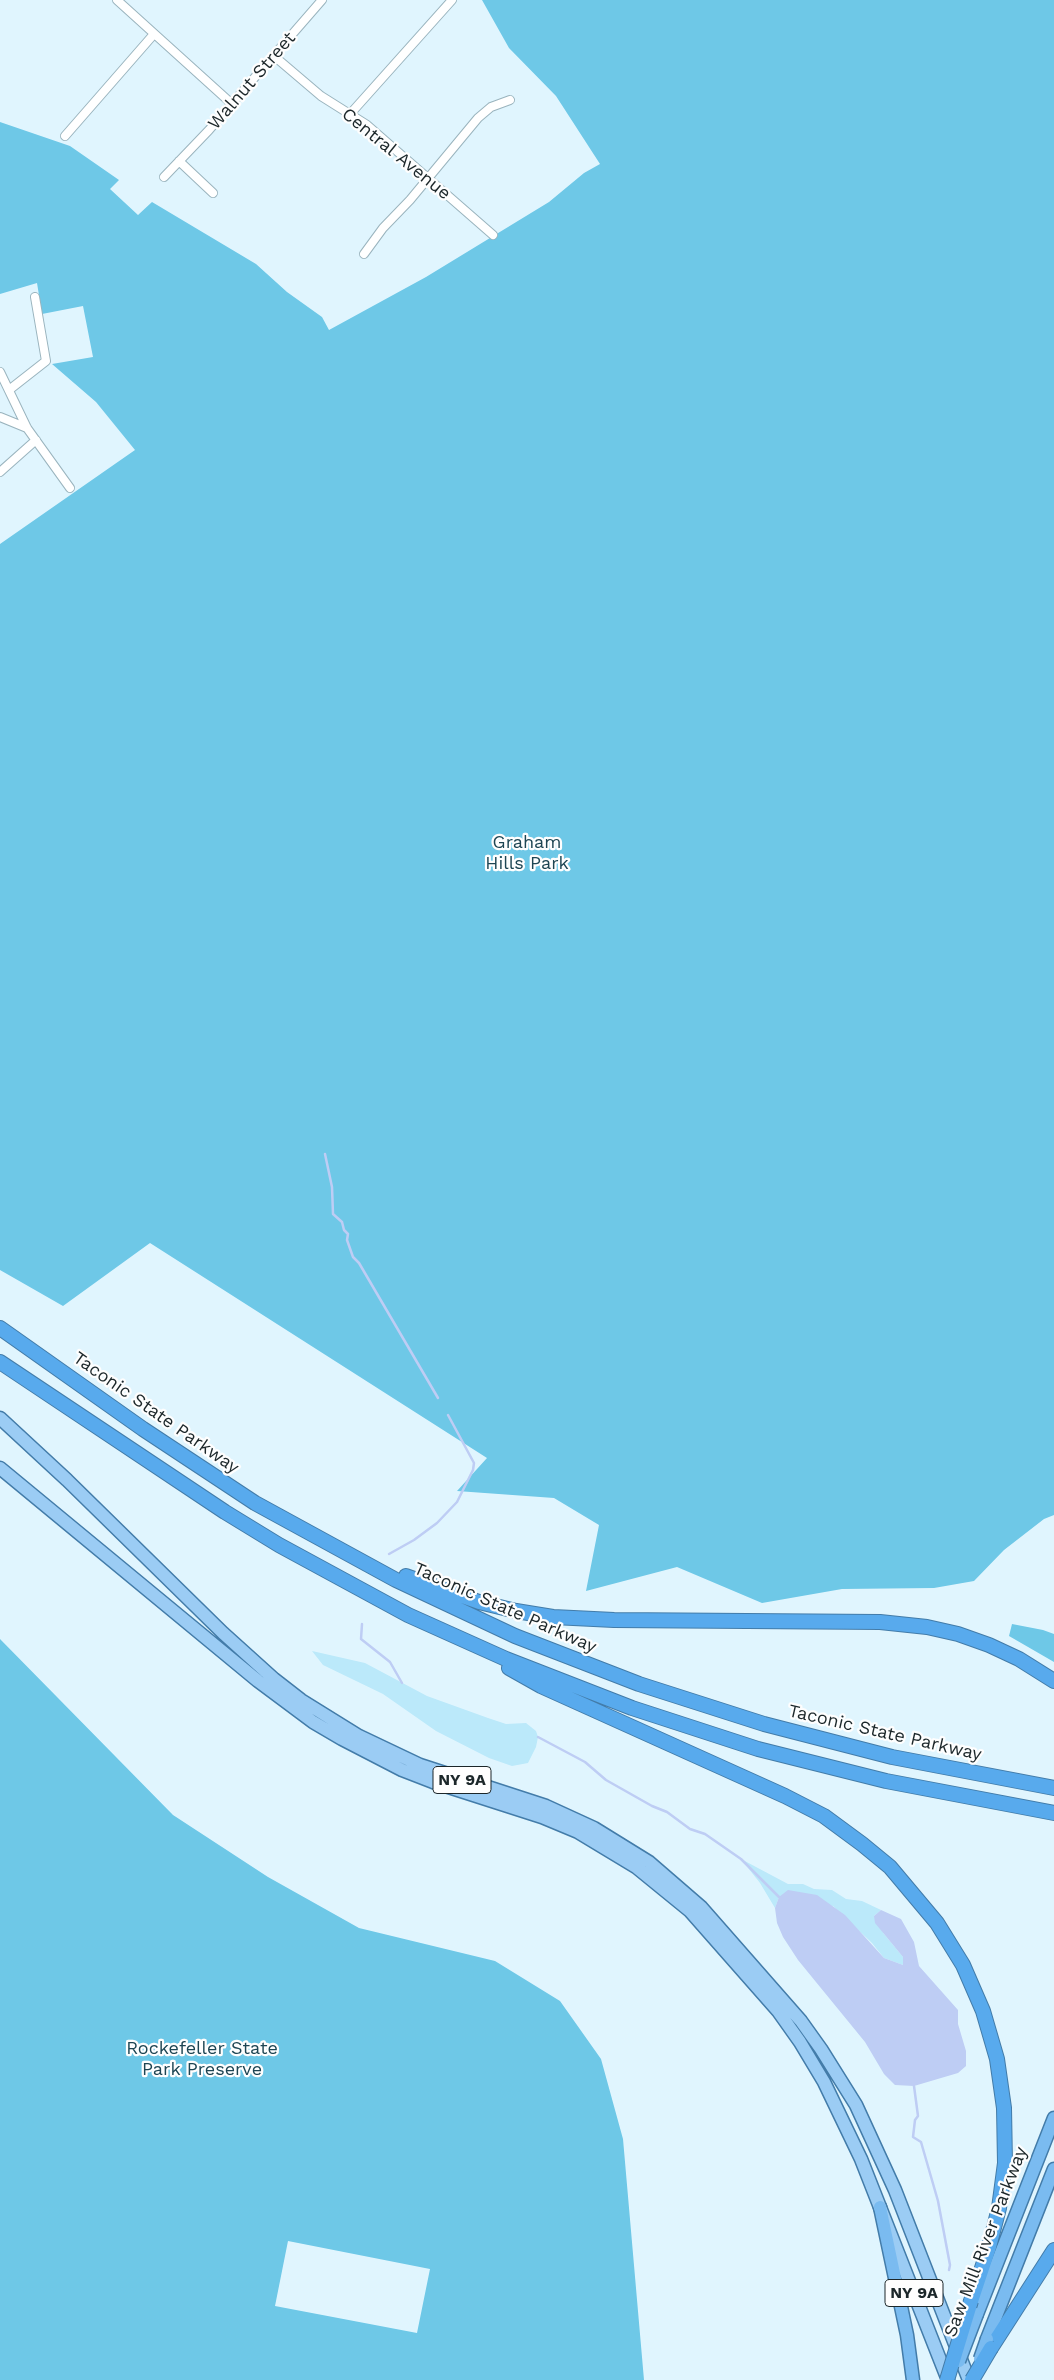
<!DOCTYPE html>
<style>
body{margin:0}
canvas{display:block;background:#e0f5fe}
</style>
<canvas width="1054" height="2380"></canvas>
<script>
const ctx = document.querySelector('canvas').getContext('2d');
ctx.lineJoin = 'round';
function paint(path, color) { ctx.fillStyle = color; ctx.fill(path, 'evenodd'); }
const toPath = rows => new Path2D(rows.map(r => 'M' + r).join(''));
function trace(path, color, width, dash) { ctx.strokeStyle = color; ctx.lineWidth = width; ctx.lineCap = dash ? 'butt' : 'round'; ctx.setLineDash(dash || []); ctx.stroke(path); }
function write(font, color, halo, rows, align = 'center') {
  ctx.font = font + ' "Work Sans",sans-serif'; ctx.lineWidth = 4.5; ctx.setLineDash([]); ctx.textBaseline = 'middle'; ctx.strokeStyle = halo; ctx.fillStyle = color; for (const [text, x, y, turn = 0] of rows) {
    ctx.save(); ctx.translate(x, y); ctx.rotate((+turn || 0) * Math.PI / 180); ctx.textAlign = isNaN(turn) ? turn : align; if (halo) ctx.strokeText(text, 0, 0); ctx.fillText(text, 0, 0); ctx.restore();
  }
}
const green = toPath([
 [312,1651,365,1663,427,1696,488,1718,506,1724,526,1723,536,1731,538,1737,536,1747,528,1763,512,1766,489,1758,436,1731,383,1694,323,1665],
 [741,1859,788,1884,803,1884,814,1889,832,1890,846,1899,862,1901,881,1910,874,1916,884,1934,903,1957,903,1965,884,1958,872,1943,833,1906,779,1897,775,1908,760,1883]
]);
const forest = toPath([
 [482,0,1054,0,1054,1515,1044,1519,1004,1550,974,1581,934,1588,842,1589,762,1603,677,1567,586,1591,599,1525,554,1498,457,1491,487,1458,150,1243,63,1306,0,1270,0,544,135,450,96,402,52,364,93,357,83,306,42,314,37,283,0,294,0,122,70,146,119,180,110,189,138,215,152,202,256,264,287,292,322,317,329,330,426,277,549,202,584,173,600,164,556,96,509,48],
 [1012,1624,1043,1630,1054,1634,1054,1662,1009,1636],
 [0,1639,173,1815,268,1877,359,1928,495,1961,560,2001,601,2059,623,2139,644,2380,0,2380],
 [288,2241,430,2269,417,2333,275,2306]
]);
const water = toPath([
 [788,1890,817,1895,845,1915,884,1958,903,1965,903,1957,875,1923,874,1916,881,1910,901,1919,914,1942,919,1966,958,2010,958,2024,966,2051,966,2066,958,2073,914,2086,895,2085,884,2074,865,2042,798,1960,783,1937,777,1923,775,1908,779,1897]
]);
const stream = toPath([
 [325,1154,332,1187,333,1214,342,1222,344,1230,348,1234,347,1240,353,1257,359,1263,438,1398],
 [389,1554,414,1540,437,1523,457,1502,473,1470,474,1463,448,1415],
 [362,1624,361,1639,390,1662,402,1683],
 [538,1737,585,1762,606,1780,652,1806,667,1812,690,1829,705,1834,741,1859,779,1897],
 [914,2086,918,2116,915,2120,913,2137,921,2142,938,2201,950,2265,949,2270]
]);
const minor = toPath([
 [117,0,232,104],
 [274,56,321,96,367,125,493,235],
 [351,113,452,0],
 [65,136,154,34],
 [179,161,213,193],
 [164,177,209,130,322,0],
 [364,254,383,228,410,200,478,118,491,107,510,100],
 [0,372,27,428,70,488],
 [9,390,46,361,35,297],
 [0,417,27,428],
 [0,472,36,440]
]);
const primary = toPath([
 [0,1418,67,1480,223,1633,274,1679,301,1700,359,1736,420,1765,546,1806,594,1828,649,1862,701,1907,801,2021,821,2049,856,2105,895,2190,969,2380],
 [0,1468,258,1681,313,1722,342,1739,402,1770,433,1782,542,1817,578,1832,636,1867,690,1911,778,2011,800,2042,824,2082,861,2159,948,2380]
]);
const trunk = toPath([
 [880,2207,907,2335,913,2380],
 [977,2314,1054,2118],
 [987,2339,1054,2169]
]);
const motorway = toPath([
 [0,1328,143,1429,255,1503,396,1580,515,1636,639,1684,764,1724,892,1757,1054,1788],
 [0,1362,225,1512,279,1545,408,1615,506,1659,632,1708,758,1749,886,1781,1054,1813],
 [406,1576,479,1602,516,1611,553,1617,614,1620,880,1622,927,1627,958,1634,989,1645,1019,1659,1054,1681],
 [509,1668,541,1686,785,1796,824,1816,862,1844,890,1867,937,1923,963,1965,983,2011,997,2059,1004,2108,1005,2163,999,2208,989,2247,971,2301],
 [991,2348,1054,2250]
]);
const trunkBridge = toPath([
 [980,2359,987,2339],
 [959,2361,977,2314]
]);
const motorwayBridge = toPath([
 [947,2380,971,2301],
 [972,2380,991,2348]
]);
const shields = [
 [462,1780,58],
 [914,2293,58]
];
const shieldNames = [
 ["NY 9A",462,1780],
 ["NY 9A",914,2293]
];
const streetNames = [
 ["Walnut Street",252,81,-49],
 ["Central Avenue",396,154,39],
 ["Taconic State Parkway",156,1413,35],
 ["Taconic State Parkway",505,1608,24],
 ["Taconic State Parkway",885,1733,13],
 ["Saw Mill River Parkway",986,2242,-69]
];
const parkNames = [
 ["Graham",527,843],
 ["Hills Park",527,864],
 ["Rockefeller State",202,2049],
 ["Park Preserve",202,2070]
];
paint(green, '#bbe9fa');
paint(forest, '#6ec8e7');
paint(water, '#becdf4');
trace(stream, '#becdf4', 2.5);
trace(minor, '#9ab4be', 10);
trace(primary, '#437ca9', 15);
trace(trunk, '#437ca9', 15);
trace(motorway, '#437ca9', 16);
trace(minor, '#fff', 8);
trace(primary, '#9bccf4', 12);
trace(trunk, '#7abbf0', 12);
trace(motorway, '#58aaed', 14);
trace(trunkBridge, '#437ca9', 15, []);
trace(motorwayBridge, '#437ca9', 16, []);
trace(trunkBridge, '#7abbf0', 12);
trace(motorwayBridge, '#58aaed', 14);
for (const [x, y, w] of shields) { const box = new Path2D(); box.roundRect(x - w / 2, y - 13.5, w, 27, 4); ctx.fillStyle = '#fefefe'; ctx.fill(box); trace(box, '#1c272a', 1); }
write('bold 16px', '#1c272a', null, shieldNames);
write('18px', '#1c272a', '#fefefe', streetNames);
write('18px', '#1d4553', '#fefefe', parkNames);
</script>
